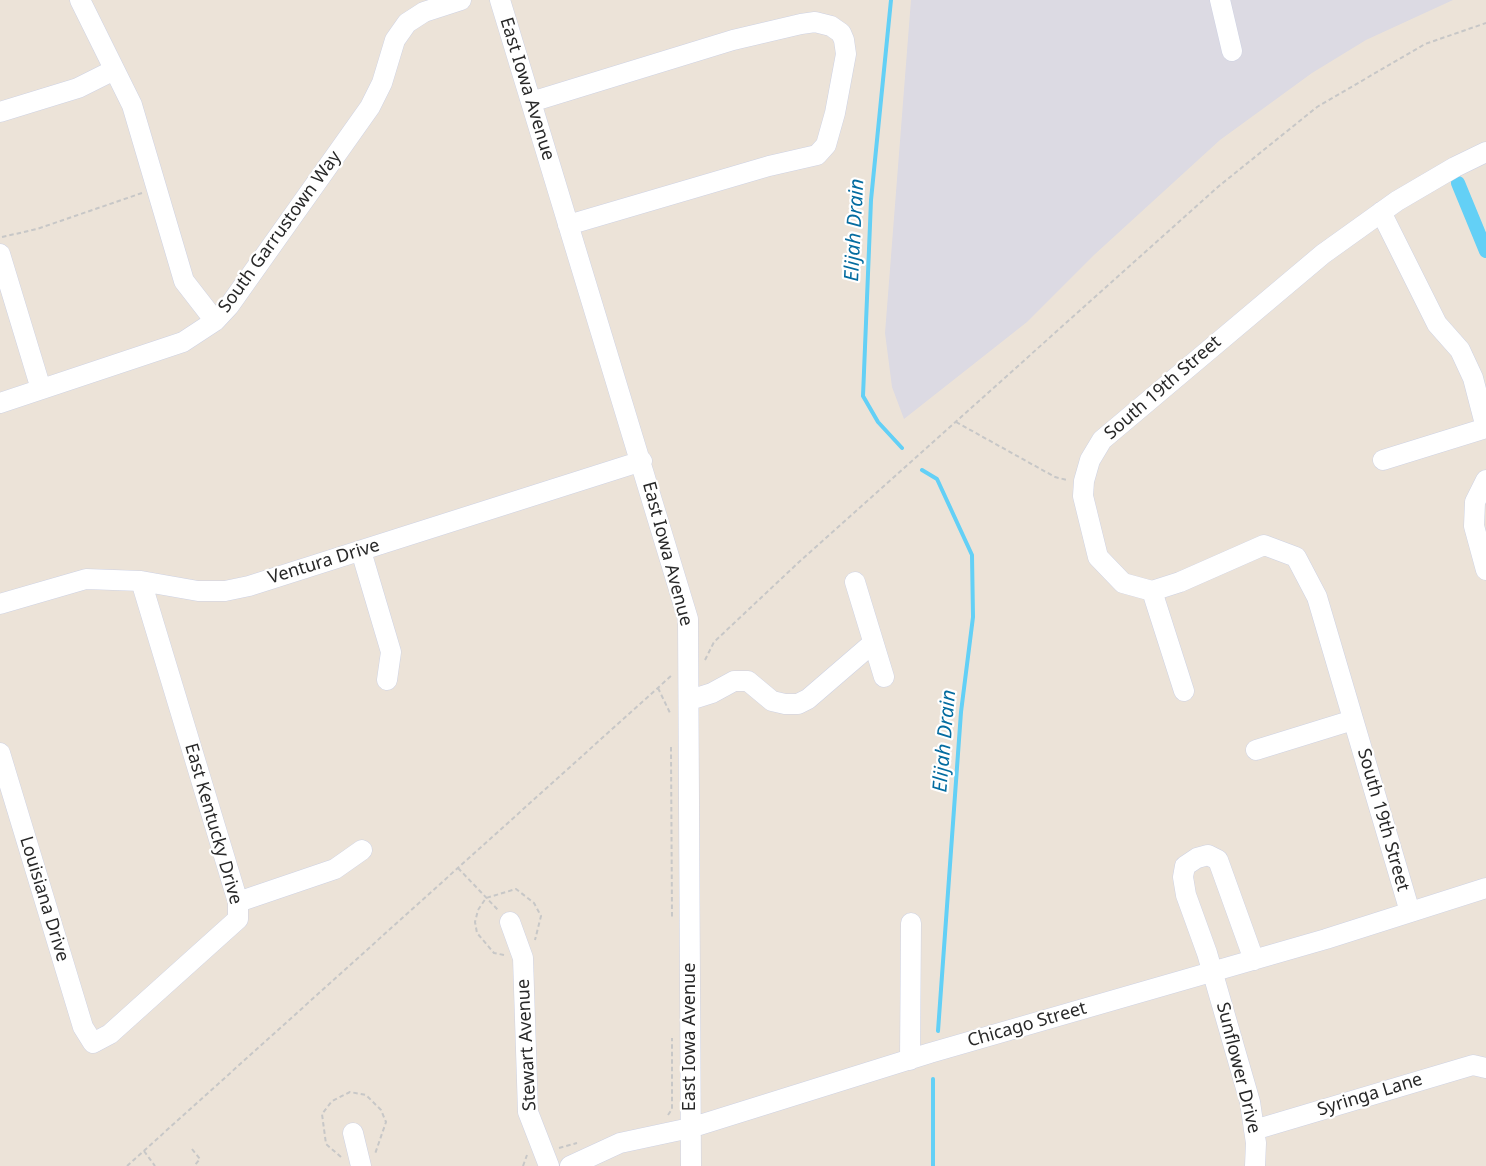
<!DOCTYPE html>
<style>
body{margin:0}
canvas{display:block;background:#ece3d8}
</style>
<canvas width="1486" height="1166"></canvas>
<script>
const ctx = document.querySelector('canvas').getContext('2d');
ctx.lineJoin = 'round';
function paint(path, color) { ctx.fillStyle = color; ctx.fill(path, 'evenodd'); }
const toPath = rows => new Path2D(rows.map(r => 'M' + r).join(''));
function trace(path, color, width, dash) { ctx.strokeStyle = color; ctx.lineWidth = width; ctx.lineCap = dash ? 'butt' : 'round'; ctx.setLineDash(dash || []); ctx.stroke(path); }
function write(font, color, halo, rows, align = 'center') {
  ctx.font = font + ' "Noto Sans",sans-serif'; ctx.lineWidth = 4.5; ctx.setLineDash([]); ctx.textBaseline = 'middle'; ctx.strokeStyle = halo; ctx.fillStyle = color; for (const [text, x, y, turn = 0] of rows) {
    ctx.save(); ctx.translate(x, y); ctx.rotate((+turn || 0) * Math.PI / 180); ctx.textAlign = isNaN(turn) ? turn : align; if (halo) ctx.strokeText(text, 0, 0); ctx.fillText(text, 0, 0); ctx.restore();
  }
}
const industrial = toPath([
 [911,0,1453,0,1366,40,1312,73,1220,140,1094,255,1027,322,904,419,892,387,885,333]
]);
const stream = toPath([
 [891,0,871,200,863,396,878,422,902,448],
 [922,470,937,479,972,555,973,617,961,712,938,1031],
 [933,1079,933,1166]
]);
const canal = toPath([
 [1458,183,1486,251]
]);
const path = toPath([
 [2,237,37,229,142,193],
 [956,422,1055,477,1067,480],
 [705,660,714,642,799,562,1219,186,1317,107,1425,44,1486,23],
 [658,688,671,715],
 [671,747,672,919],
 [458,868,498,910],
 [504,955,494,953,477,933,475,922,478,910,486,898,516,889,534,903,541,916,535,940],
 [668,1115,672,1109,672,1038],
 [559,1148,577,1143],
 [192,1149,200,1159,194,1166],
 [144,1151,155,1166],
 [341,1157,326,1144,322,1114,332,1101,350,1092,366,1095,381,1110,386,1122,375,1154],
 [127,1166,671,676],
 [523,1166,527,1155]
]);
const minor = toPath([
 [80,0,132,105,184,281,215,321],
 [500,0,688,619,691,1166],
 [1220,0,1232,51],
 [531,102,733,40,801,24,815,22,831,26,841,33,844,40,846,54,835,113,826,145,817,155,769,166,568,225],
 [0,112,78,88,114,70],
 [1381,212,1437,324,1460,350,1473,378,1486,428],
 [0,254,41,389],
 [0,403,183,342,215,321,229,306,370,107,382,83,395,40,407,23,424,12,461,0],
 [1383,460,1486,428],
 [1486,480,1475,502,1474,526,1486,570],
 [361,551,391,652,387,680],
 [855,582,884,677],
 [1152,591,1184,691],
 [0,604,86,579,141,581,198,591,225,591,249,586,642,461],
 [690,700,712,693,734,681,748,681,772,701,785,704,798,704,808,699,873,643],
 [1256,750,1353,720],
 [0,753,83,1027,93,1043,110,1034,238,919,238,902,141,581],
 [238,902,335,869,362,850],
 [1410,912,1317,597,1296,557,1264,545,1180,582,1152,591,1123,583,1098,557,1083,496,1084,481,1090,460,1102,440,1323,254,1397,201,1455,167,1486,152],
 [510,922,523,958,528,1112,549,1166],
 [1254,960,1218,860,1208,855,1197,858,1185,866,1183,877,1186,895,1207,953,1250,1102,1256,1143,1255,1166],
 [910,1060,911,923],
 [1254,1130,1473,1065,1486,1068],
 [353,1133,361,1166],
 [570,1166,620,1143,690,1128,930,1053,1326,939,1486,888]
]);
const streetNames = [
 ["East Iowa Avenue",527,89,73],
 ["South Garrustown Way",280,232,-54],
 ["South 19th Street",1163,388,-41],
 ["East Iowa Avenue",667,554,75],
 ["Ventura Drive",324,562,-17],
 ["South 19th Street",1383,820,74],
 ["East Kentucky Drive",213,824,74],
 ["Louisiana Drive",44,899,73],
 ["Chicago Street",1027,1025,-16],
 ["East Iowa Avenue",690,1037,-90],
 ["Stewart Avenue",527,1045,-93],
 ["Sunflower Drive",1238,1068,76],
 ["Syringa Lane",1370,1095,-17]
];
const waterNames = [
 ["Elijah Drain",855,230,-87],
 ["Elijah Drain",945,741,-85]
];
paint(industrial, '#dcdae3');
trace(stream, '#63d0f6', 4);
trace(canal, '#63d0f6', 14);
trace(minor, '#ced2e3', 21);
trace(path, '#c7c7c7', 2, [4.5, 3]);
trace(minor, '#fff', 20);
write('18px', '#282828', '#fff', streetNames);
write('italic 20px', '#046ca0', '#fff', waterNames);
</script>
